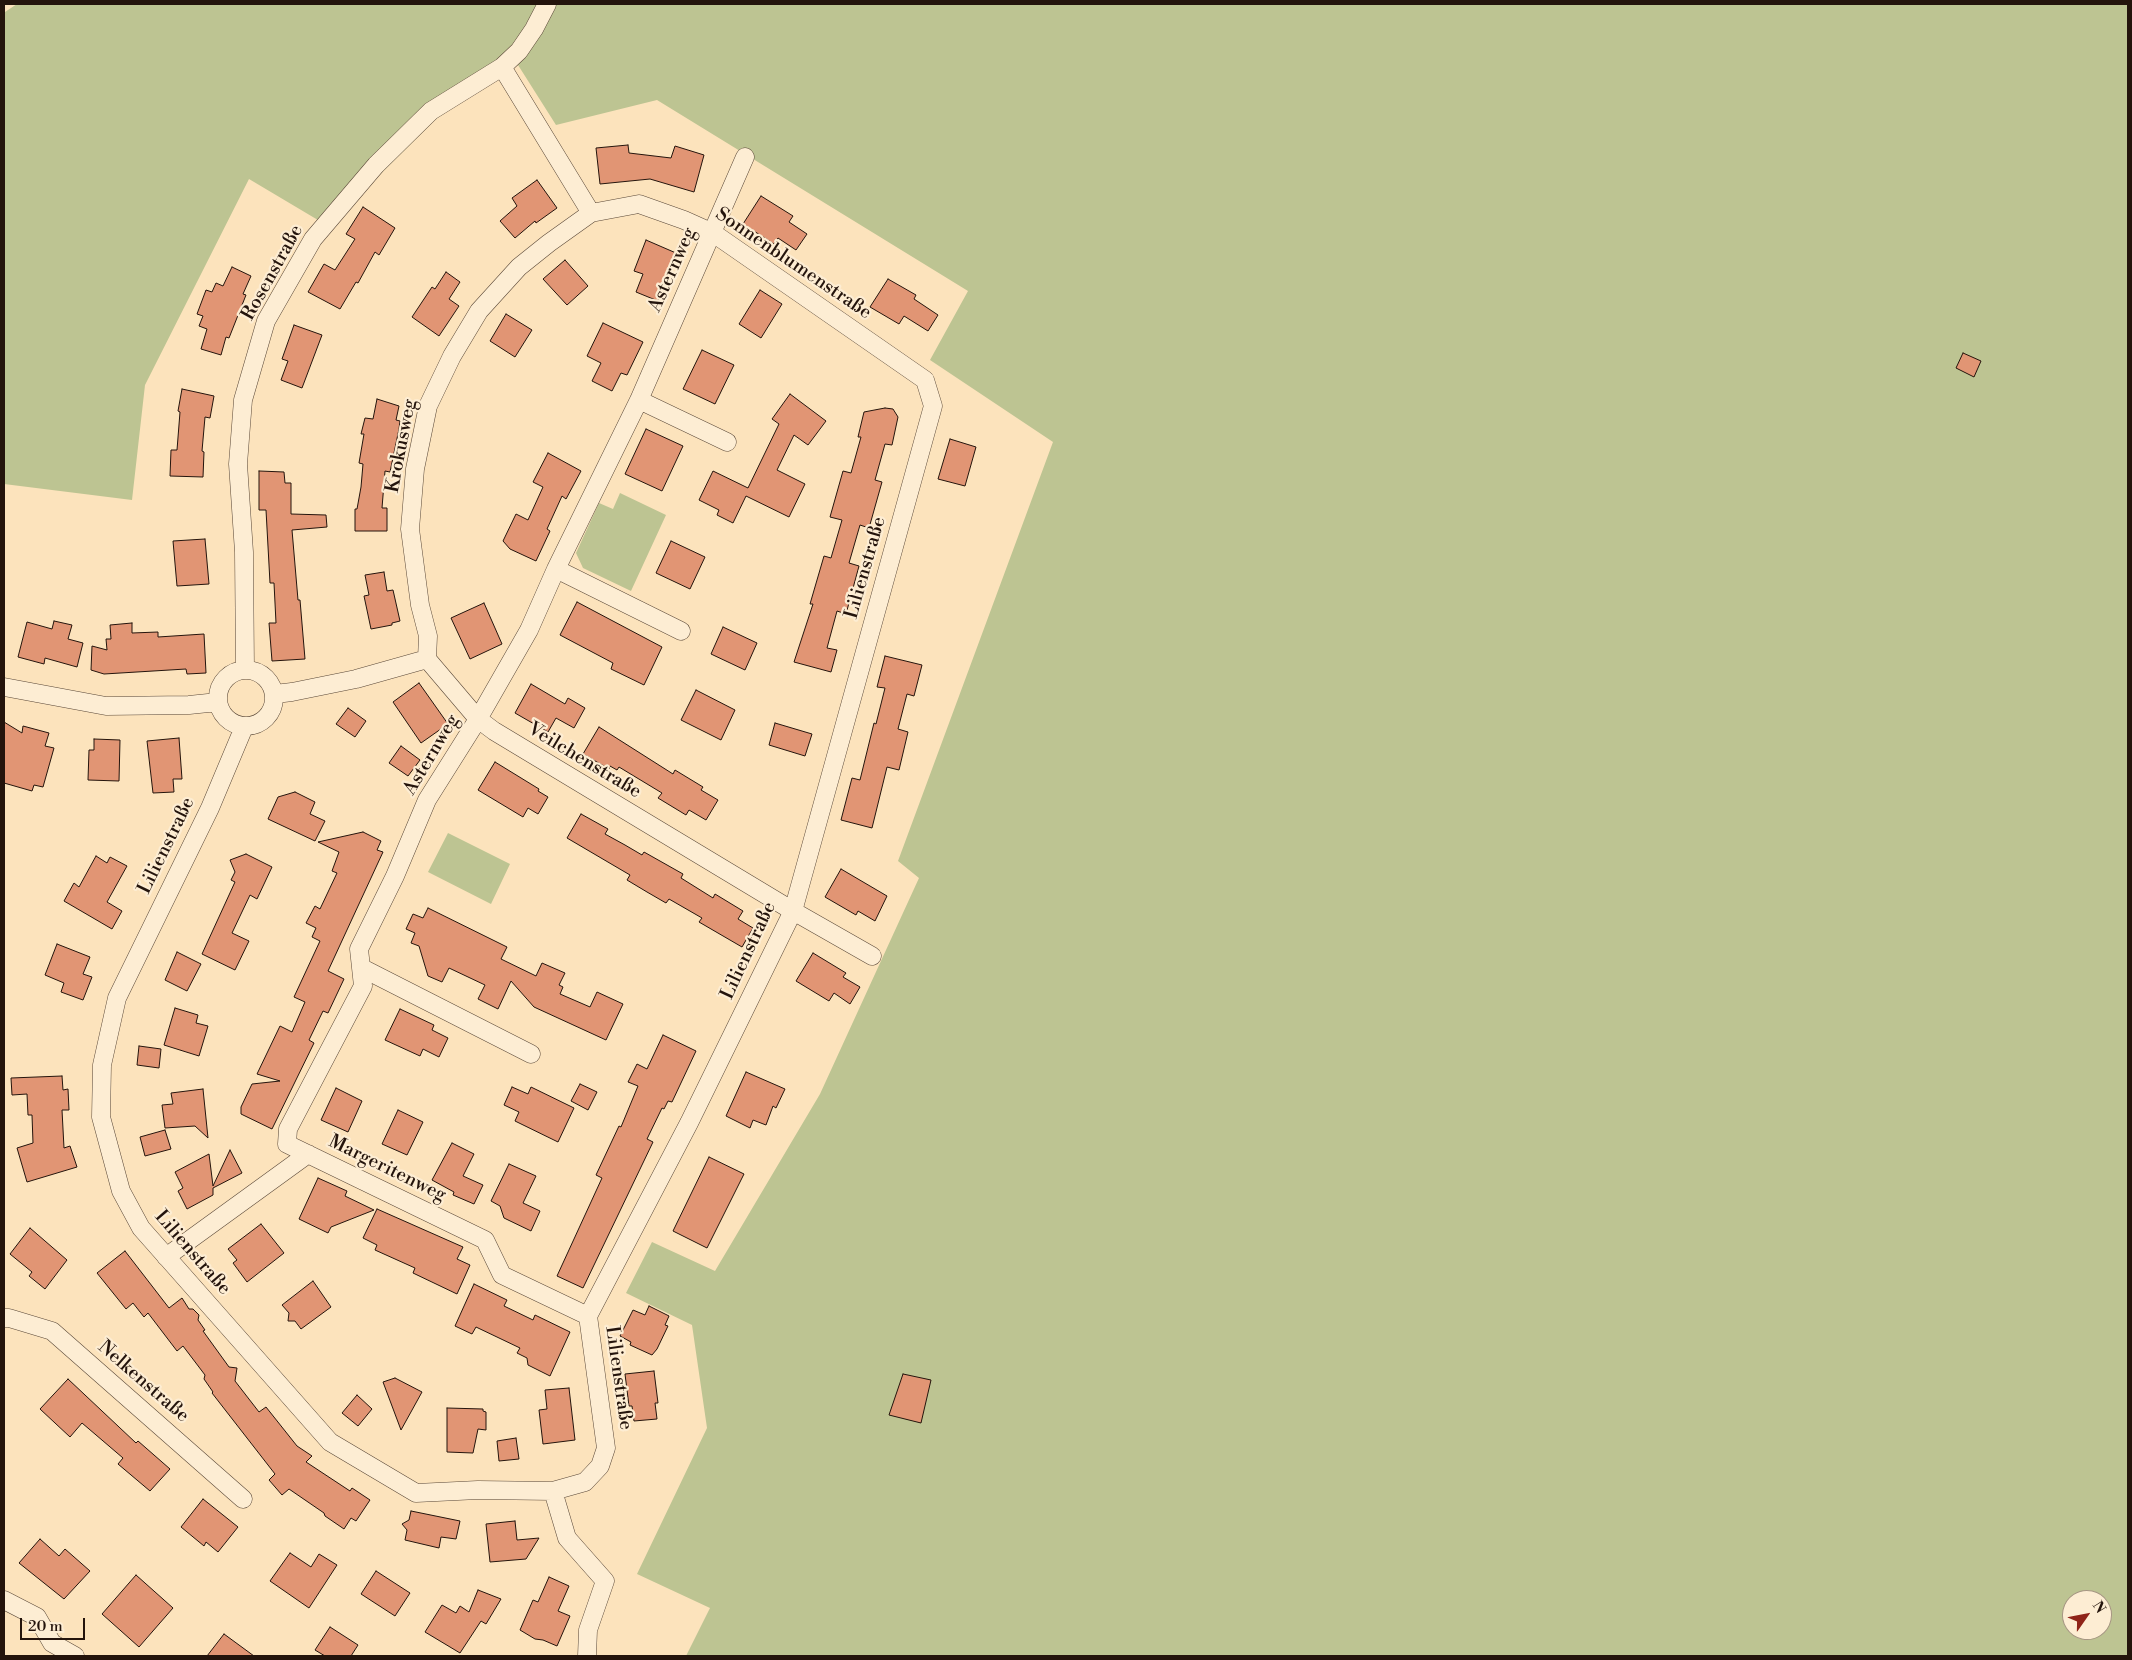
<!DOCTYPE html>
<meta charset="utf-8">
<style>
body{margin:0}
#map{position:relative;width:2132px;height:1660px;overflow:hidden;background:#fce3bc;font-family:"Libre Bodoni",serif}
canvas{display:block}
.frame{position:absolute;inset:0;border:5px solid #24140c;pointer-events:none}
.north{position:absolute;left:2062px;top:1590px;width:50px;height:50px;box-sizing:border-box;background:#fdedd3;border:1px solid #a69683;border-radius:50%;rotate:57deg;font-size:14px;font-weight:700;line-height:20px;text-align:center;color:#24140c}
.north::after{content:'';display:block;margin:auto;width:18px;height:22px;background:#8f2418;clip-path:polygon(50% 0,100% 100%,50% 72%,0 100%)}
.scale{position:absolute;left:20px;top:1618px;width:65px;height:22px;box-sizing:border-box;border:2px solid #24140c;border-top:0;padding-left:6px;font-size:15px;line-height:18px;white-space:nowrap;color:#24140c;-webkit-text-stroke:4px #fdedd3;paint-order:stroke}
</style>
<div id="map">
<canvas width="2132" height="1660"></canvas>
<div class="frame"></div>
<div class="north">N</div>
<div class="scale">20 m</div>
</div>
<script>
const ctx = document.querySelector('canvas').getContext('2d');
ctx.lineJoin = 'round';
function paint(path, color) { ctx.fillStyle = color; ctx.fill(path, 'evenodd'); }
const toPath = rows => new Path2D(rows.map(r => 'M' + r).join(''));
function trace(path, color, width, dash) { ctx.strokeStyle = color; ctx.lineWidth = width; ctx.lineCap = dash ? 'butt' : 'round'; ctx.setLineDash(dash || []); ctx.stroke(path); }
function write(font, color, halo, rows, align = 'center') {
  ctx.font = font + ' "Libre Bodoni",serif'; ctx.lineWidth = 4.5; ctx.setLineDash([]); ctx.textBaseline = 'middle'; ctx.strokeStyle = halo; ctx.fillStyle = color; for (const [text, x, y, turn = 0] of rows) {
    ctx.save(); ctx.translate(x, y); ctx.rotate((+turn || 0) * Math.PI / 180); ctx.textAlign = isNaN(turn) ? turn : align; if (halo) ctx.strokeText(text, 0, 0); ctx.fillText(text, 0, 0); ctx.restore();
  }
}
const green = toPath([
 [17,4,2128,4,2128,1656,686,1656,710,1608,637,1574,707,1428,692,1325,626,1293,652,1242,715,1271,820,1094,919,878,898,861,1053,442,930,360,968,291,657,100,556,125,518,65,437,118,328,226,249,179,145,385,132,500,4,484,4,16,5,12],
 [2072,1600,2102,1600,2102,1630,2072,1630],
 [620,493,666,515,631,591,583,568,576,553,599,503,613,509],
 [448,833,510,864,491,904,428,872]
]);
const building = toPath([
 [628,145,629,153,671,158,675,146,704,155,694,192,650,179,600,184,596,148,628,145],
 [537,180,557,208,536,223,535,221,515,238,500,221,517,206,512,198,537,180],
 [761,196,793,216,789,222,807,234,796,250,778,238,774,244,743,224,761,196],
 [363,207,395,228,379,255,375,252,358,283,356,282,340,309,308,292,324,264,335,270,355,239,346,234,363,207],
 [646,240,676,253,658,301,636,292,643,274,634,271,646,240],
 [565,260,588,286,567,305,543,279,565,260],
 [232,267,251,276,243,294,246,295,229,338,226,337,221,355,201,349,207,329,199,326,203,316,197,314,206,290,212,292,216,283,223,286,232,267],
 [446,272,460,282,449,299,459,306,439,336,412,317,432,287,435,289,446,272],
 [888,279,916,295,914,299,938,315,928,331,904,316,899,324,870,307,888,279],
 [760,290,782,304,761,338,739,324,760,290],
 [506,314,532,330,515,357,490,341,506,314],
 [603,323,643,342,627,375,621,373,612,391,592,381,601,363,587,356,603,323],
 [294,325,322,335,302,388,281,380,288,361,282,359,294,325],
 [702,350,734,365,715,404,683,389,702,350],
 [1963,353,1981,361,1974,377,1956,368,1963,353],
 [182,389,214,396,210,418,205,417,202,451,204,452,203,477,170,476,171,450,177,450,180,412,178,411,182,389],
 [790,394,826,421,808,445,794,435,777,470,805,484,789,517,746,496,733,523,717,515,719,510,699,500,713,471,748,488,779,424,772,419,790,394],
 [377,399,399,406,396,420,400,421,399,429,390,472,385,471,382,508,387,508,387,531,355,531,355,509,357,509,361,487,363,464,359,463,364,434,361,434,365,418,373,419,377,399],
 [885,408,893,409,898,417,892,445,885,444,875,480,882,482,869,528,860,525,849,563,859,566,846,614,837,611,827,648,837,650,831,672,794,662,813,604,810,604,824,556,831,558,842,520,830,517,843,471,851,473,861,437,858,437,864,412,885,408],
 [646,429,683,446,662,491,625,474,646,429],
 [950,439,976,447,965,486,938,479,950,439],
 [548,453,581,471,566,499,562,496,547,529,550,531,536,561,510,549,503,541,516,514,528,520,543,487,533,482,548,453],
 [259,471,284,472,285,483,291,483,291,514,326,515,327,527,292,530,298,600,300,600,305,659,272,661,269,623,276,623,274,583,270,583,266,510,259,510,259,471],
 [205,539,209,584,177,586,173,541,205,539],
 [671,541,705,557,690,589,656,573,671,541],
 [384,572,387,591,393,590,400,621,392,623,392,625,371,629,364,596,369,595,365,575,384,572],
 [577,602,662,647,644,685,611,669,613,663,560,635,577,602],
 [484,603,502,644,470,659,451,618,484,603],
 [54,621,72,625,68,639,83,643,77,667,45,658,44,664,18,657,27,622,52,629,54,621],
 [132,623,132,633,158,632,158,637,204,634,206,673,187,674,186,669,104,674,91,670,92,646,107,650,106,639,111,639,110,625,132,623],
 [723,627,757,643,745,670,711,654,723,627],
 [885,656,922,665,914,696,907,694,898,729,908,732,899,770,887,767,872,828,841,820,852,778,860,780,874,723,876,724,885,688,877,687,885,656],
 [419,683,448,724,421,743,393,702,419,683],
 [531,684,565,704,568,698,585,708,574,728,556,718,548,732,515,713,531,684],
 [696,690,735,710,721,740,681,720,696,690],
 [348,708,366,721,355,737,336,724,348,708],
 [4,722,22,733,23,726,49,733,45,746,54,748,43,787,34,785,32,791,4,783,4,722],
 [775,723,812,734,805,756,769,745,775,723],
 [599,727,673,774,675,770,703,787,701,790,718,800,706,820,689,810,686,815,658,798,662,793,619,767,617,770,610,766,609,769,583,754,599,727],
 [179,738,182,779,173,779,174,792,153,793,147,741,179,738],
 [94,739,120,740,119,781,88,780,89,750,94,750,94,739],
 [401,746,420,760,408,776,389,763,401,746],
 [495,762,539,789,538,791,548,797,538,814,528,808,523,817,478,790,495,762],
 [295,792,315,802,310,814,325,821,315,841,268,819,278,797,295,792],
 [581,814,608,829,605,834,625,845,642,855,644,852,683,874,681,878,713,898,715,894,743,911,738,919,753,928,742,947,699,922,702,918,669,899,666,903,647,892,627,880,630,875,567,838,581,814],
 [363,832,381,841,377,850,383,852,328,971,344,979,328,1013,323,1011,309,1040,314,1043,272,1129,241,1114,241,1107,252,1084,280,1081,257,1074,280,1026,292,1032,305,1002,294,997,320,941,312,937,316,928,306,923,315,906,320,909,337,873,332,871,339,852,318,842,363,832],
 [246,854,272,867,257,899,250,895,232,933,249,941,235,970,202,954,235,882,231,880,235,872,230,860,246,854],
 [96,856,107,863,110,857,127,866,107,902,122,911,112,929,64,901,74,883,79,887,96,856],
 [841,869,887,896,875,921,858,911,856,915,825,897,841,869],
 [428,908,507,947,501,959,536,976,542,963,565,973,559,985,563,987,560,994,590,1007,597,992,623,1004,606,1040,534,1007,511,981,498,1009,478,999,485,985,449,968,442,982,428,976,419,946,411,943,415,933,406,929,413,914,423,918,428,908],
 [57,944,90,957,83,974,92,977,83,1000,61,992,64,983,45,975,57,944],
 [177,952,201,964,187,991,165,980,177,952],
 [813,953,846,973,843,977,860,987,850,1004,834,993,829,1001,796,981,813,953],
 [175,1008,198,1015,196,1023,208,1026,199,1056,164,1045,175,1008],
 [400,1009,434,1025,432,1030,448,1038,439,1057,423,1049,420,1056,385,1040,400,1009],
 [663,1035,696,1051,672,1102,668,1101,664,1109,662,1108,647,1139,653,1142,583,1288,557,1276,602,1178,596,1175,619,1126,621,1127,638,1086,628,1082,637,1064,647,1069,663,1035],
 [139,1046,161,1049,159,1068,137,1065,139,1046],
 [746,1072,785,1089,776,1108,773,1106,766,1125,753,1120,750,1128,726,1116,746,1072],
 [62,1076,63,1090,68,1089,69,1110,62,1110,64,1148,70,1146,77,1167,27,1182,17,1148,33,1143,32,1115,28,1115,27,1094,12,1095,11,1078,62,1076],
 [580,1084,597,1092,588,1110,571,1101,580,1084],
 [512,1087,528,1094,531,1087,574,1108,558,1142,515,1121,519,1112,504,1105,512,1087],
 [336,1088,362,1101,348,1132,321,1120,336,1088],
 [203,1089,208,1138,195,1126,165,1128,162,1105,173,1104,171,1093,203,1089],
 [398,1110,423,1122,407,1155,382,1144,398,1110],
 [165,1130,171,1149,145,1156,140,1137,165,1130],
 [452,1143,474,1154,463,1176,483,1185,474,1204,453,1195,454,1192,432,1180,452,1143],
 [230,1150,242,1173,213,1188,213,1195,187,1209,178,1191,183,1188,175,1172,209,1154,213,1186,230,1150],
 [709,1157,744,1174,707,1248,673,1231,709,1157],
 [509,1164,536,1176,523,1203,540,1211,531,1231,504,1218,500,1206,491,1201,509,1164],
 [318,1178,347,1191,345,1196,374,1210,331,1227,328,1233,299,1219,318,1178],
 [377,1209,463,1247,457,1259,470,1265,457,1294,413,1273,415,1268,375,1250,377,1245,363,1238,377,1209],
 [261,1224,284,1253,247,1282,233,1263,237,1260,228,1249,261,1224],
 [30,1228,67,1260,45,1289,29,1276,32,1272,10,1254,30,1228],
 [125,1251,169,1308,182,1298,189,1309,193,1309,199,1315,198,1320,205,1330,203,1331,229,1367,237,1368,235,1381,259,1412,266,1407,297,1446,312,1456,306,1462,350,1491,352,1488,370,1500,356,1521,351,1518,344,1529,325,1516,324,1513,289,1489,282,1495,269,1480,275,1474,212,1393,213,1392,204,1379,205,1375,183,1346,177,1351,148,1313,144,1317,133,1303,126,1309,97,1273,125,1251],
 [313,1281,331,1307,301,1329,295,1321,288,1321,289,1313,282,1305,313,1281],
 [474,1284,507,1300,504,1306,533,1320,535,1315,570,1332,550,1376,528,1365,527,1358,517,1353,520,1348,476,1327,472,1334,455,1326,474,1284],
 [649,1306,669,1316,665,1325,668,1326,657,1349,652,1355,630,1345,631,1342,620,1336,633,1310,645,1315,649,1306],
 [654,1371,658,1403,655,1403,657,1419,634,1421,632,1406,629,1406,625,1374,654,1371],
 [903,1374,931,1380,921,1423,889,1415,903,1374],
 [395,1378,422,1392,401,1430,383,1382,395,1378],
 [68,1379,136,1443,138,1441,170,1469,150,1491,118,1464,123,1458,82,1423,70,1437,40,1409,68,1379],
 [569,1388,575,1440,543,1444,539,1410,547,1409,545,1390,569,1388],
 [357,1395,372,1409,358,1426,342,1413,357,1395],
 [447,1408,483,1409,483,1411,486,1412,486,1430,478,1429,473,1453,447,1452,447,1408],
 [516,1438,519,1459,499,1461,497,1441,516,1438],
 [203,1499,238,1527,218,1552,206,1542,204,1546,181,1527,203,1499],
 [411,1511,460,1521,456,1539,441,1537,439,1548,405,1540,407,1530,402,1524,409,1520,411,1511],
 [515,1521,517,1540,539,1538,526,1559,490,1562,486,1524,515,1521],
 [40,1539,59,1556,65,1549,90,1571,64,1599,19,1563,40,1539],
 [290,1553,311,1567,319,1554,337,1565,309,1608,270,1581,290,1553],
 [376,1571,410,1593,395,1616,361,1594,376,1571],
 [136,1575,173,1608,139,1647,102,1614,136,1575],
 [549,1577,569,1586,558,1611,570,1616,557,1646,543,1640,535,1639,520,1630,533,1600,538,1602,549,1577],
 [478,1590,501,1599,486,1624,481,1621,460,1653,425,1632,442,1605,456,1613,460,1606,469,1612,478,1590],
 [330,1627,358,1645,351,1656,325,1656,315,1650,330,1627],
 [224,1634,254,1656,207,1656,224,1634]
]);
const minor = toPath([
 [639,400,727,442],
 [556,569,681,631],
 [427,659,428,636,420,605,410,529,415,469,428,406,452,356,479,311,519,267,549,243,591,213],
 '218 698a28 28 0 1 1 56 0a28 28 0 1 1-56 0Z',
 [245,670,244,552,238,464,243,400,266,321,313,239,376,165,431,111,502,67,519,51,534,29,547,4],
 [4,687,106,706,189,705,218,702],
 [275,694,292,692,356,679,427,659,478,719,494,731,793,911,872,956],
 [244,727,210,808,117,998,102,1065,101,1117,121,1191,141,1228,330,1442,416,1493,478,1490,553,1491,585,1482,600,1466,606,1448,588,1316,689,1123,793,911,933,406,925,380,713,233,684,220,639,204,591,213,502,67],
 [362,968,531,1054],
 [166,1257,308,1154],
 [588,1316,502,1275,485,1240,287,1144,288,1129,363,986,359,949,395,876,427,800,478,719,529,630,556,569,639,400,745,157],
 [4,1318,9,1318,52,1331,243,1499],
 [553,1491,567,1538,605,1581,588,1630,587,1656],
 [4,1600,37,1617,52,1643,75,1656]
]);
const streetNames = [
 ["Sonnenblumenstraße",793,264,34],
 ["Asternweg",673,270,-66],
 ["Rosenstraße",273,273,-61],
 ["Krokusweg",402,446,-79],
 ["Lilienstraße",866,568,-74],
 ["Asternweg",432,755,-59],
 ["Veilchenstraße",584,761,31],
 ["Lilienstraße",167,846,-64],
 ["Lilienstraße",749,951,-65],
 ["Margeritenweg",387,1169,26],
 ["Lilienstraße",192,1253,49],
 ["Lilienstraße",618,1378,82],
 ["Nelkenstraße",143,1382,41]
];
paint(green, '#bdc492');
paint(building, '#e19574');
trace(building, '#24140c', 1);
trace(minor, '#5a4838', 19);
trace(minor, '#fdedd3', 18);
write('19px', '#24140c', '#fdedd3', streetNames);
</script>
